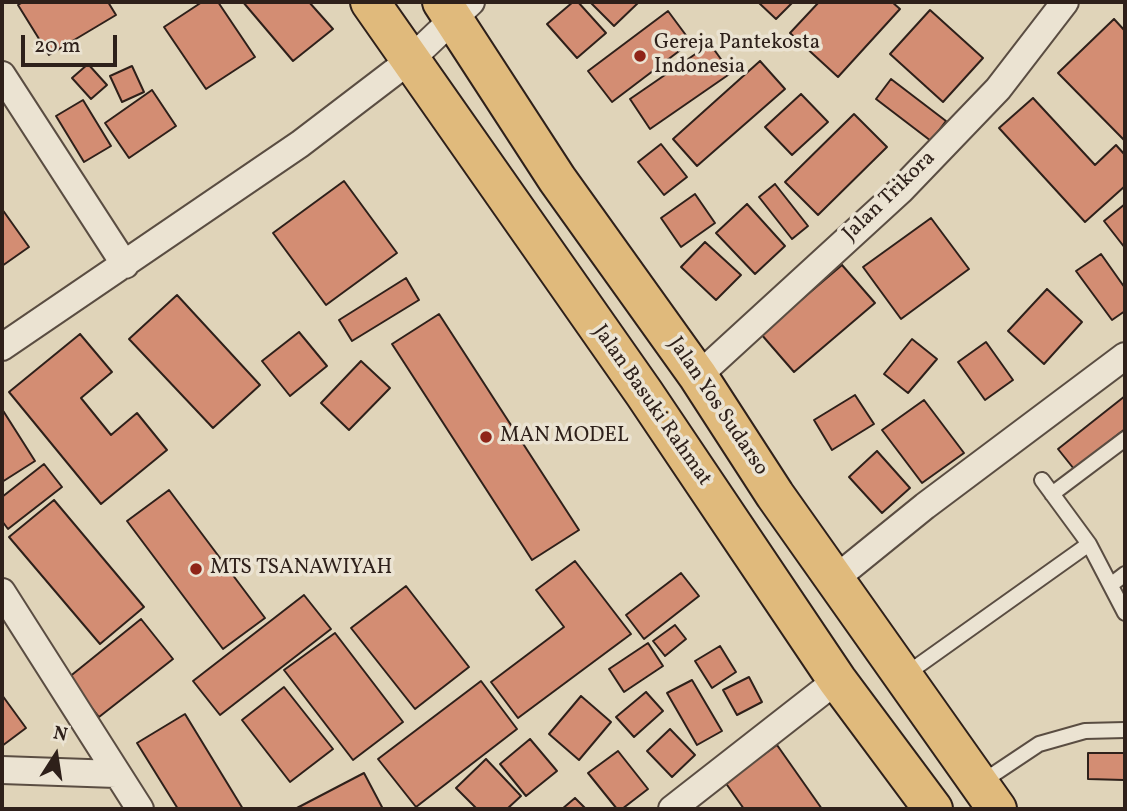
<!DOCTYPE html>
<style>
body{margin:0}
#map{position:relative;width:1127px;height:811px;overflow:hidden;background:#e0d4b9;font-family:Vollkorn,serif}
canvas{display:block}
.frame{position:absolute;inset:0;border:4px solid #2e201a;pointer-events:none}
.north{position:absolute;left:21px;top:720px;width:70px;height:70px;-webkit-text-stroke:5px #ebe3d2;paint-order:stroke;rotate:12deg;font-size:19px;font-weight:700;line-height:28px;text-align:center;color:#2e201a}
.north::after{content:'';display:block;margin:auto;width:24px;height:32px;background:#2e201a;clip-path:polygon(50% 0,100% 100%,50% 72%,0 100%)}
.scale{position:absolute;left:21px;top:35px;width:96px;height:32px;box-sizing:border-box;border:4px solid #2e201a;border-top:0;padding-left:9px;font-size:21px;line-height:24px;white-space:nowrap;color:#2e201a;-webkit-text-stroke:5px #ebe3d2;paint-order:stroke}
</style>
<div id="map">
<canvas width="1127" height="811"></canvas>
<div class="frame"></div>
<div class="north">N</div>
<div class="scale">20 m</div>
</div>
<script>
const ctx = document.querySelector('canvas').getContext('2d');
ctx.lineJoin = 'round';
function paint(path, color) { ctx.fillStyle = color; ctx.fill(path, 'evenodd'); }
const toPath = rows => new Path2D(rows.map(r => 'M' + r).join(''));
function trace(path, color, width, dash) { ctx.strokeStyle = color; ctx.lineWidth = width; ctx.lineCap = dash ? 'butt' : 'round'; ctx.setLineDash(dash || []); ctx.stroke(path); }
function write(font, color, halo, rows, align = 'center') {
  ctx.font = font + ' Vollkorn,serif'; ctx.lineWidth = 7; ctx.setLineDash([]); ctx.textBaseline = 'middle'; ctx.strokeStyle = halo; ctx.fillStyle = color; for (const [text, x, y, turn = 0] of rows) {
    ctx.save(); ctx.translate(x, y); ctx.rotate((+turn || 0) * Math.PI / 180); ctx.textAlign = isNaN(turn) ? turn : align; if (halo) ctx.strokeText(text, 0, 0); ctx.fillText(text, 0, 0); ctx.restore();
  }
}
const building = toPath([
 [23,2,108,2,116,15,49,55,18,5,23,2],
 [202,2,218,2,255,57,206,89,164,27,202,2],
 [243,2,309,2,333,29,293,61,243,2],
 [573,2,578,2,606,33,577,58,547,24,573,2],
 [590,2,639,2,614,26,590,2],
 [758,2,793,2,776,19,758,2],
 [819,2,892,2,900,9,838,77,790,33,819,2],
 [930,10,983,58,943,102,890,54,930,10],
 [668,11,691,42,612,102,588,71,668,11],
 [1114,19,1125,31,1125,141,1058,73,1114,19],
 [710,44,731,73,650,129,630,99,710,44],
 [760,61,785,89,697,166,673,139,760,61],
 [88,64,107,85,91,99,72,78,88,64],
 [132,66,144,92,122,102,110,76,132,66],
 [891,79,946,121,931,141,876,99,891,79],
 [152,90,176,126,129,158,105,123,152,90],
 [801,94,828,122,792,155,765,127,801,94],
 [1033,98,1095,165,1116,145,1125,155,1125,186,1085,222,999,128,1033,98],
 [83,100,111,146,84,162,56,116,83,100],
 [854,114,887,147,818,215,785,182,854,114],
 [661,144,687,177,664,195,638,162,661,144],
 [344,181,397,253,326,305,273,233,344,181],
 [775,184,808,226,792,239,759,197,775,184],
 [695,194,715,223,681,247,661,218,695,194],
 [747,204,785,246,755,274,716,233,747,204],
 [1125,204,1125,248,1104,221,1125,204],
 [2,209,29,247,2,266,2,209],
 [931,218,969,269,901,319,863,267,931,218],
 [705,242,741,275,716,300,681,267,705,242],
 [1101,254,1125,288,1125,311,1112,320,1076,271,1101,254],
 [842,265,875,303,794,372,761,334,842,265],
 [406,278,419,300,352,341,339,320,406,278],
 [1047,289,1082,322,1044,364,1008,331,1047,289],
 [177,295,260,385,213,428,129,339,177,295],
 [439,314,579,530,532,560,392,344,439,314],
 [299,332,327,366,290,396,262,361,299,332],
 [80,334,112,372,81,398,111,435,137,413,167,450,101,504,9,392,80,334],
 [912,339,937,359,908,393,884,374,912,339],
 [986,342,1013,380,985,400,958,362,986,342],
 [361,361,390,388,349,430,321,403,361,361],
 [855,395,874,424,832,450,814,420,855,395],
 [1125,396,1125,429,1074,469,1058,449,1125,396],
 [924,400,964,453,922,483,882,430,924,400],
 [2,409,35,461,2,482,2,409],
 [877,451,910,488,882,513,849,477,877,451],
 [44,464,62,487,8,529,2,521,2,497,44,464],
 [169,490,265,618,223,649,127,521,169,490],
 [54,500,144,607,100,644,9,537,54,500],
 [575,561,631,634,518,718,491,682,564,627,536,590,575,561],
 [681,573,699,596,644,639,626,615,681,573],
 [406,586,469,667,415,709,351,628,406,586],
 [304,595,331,629,220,715,193,681,304,595],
 [141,619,173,659,99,717,68,678,141,619],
 [675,625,686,639,665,656,653,641,675,625],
 [335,633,403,722,353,760,284,670,335,633],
 [648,643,663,666,624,692,609,669,648,643],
 [720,646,736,672,712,688,695,661,720,646],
 [749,677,762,702,737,715,723,690,749,677],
 [692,680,722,731,697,745,667,693,692,680],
 [481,681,517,729,416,807,378,759,481,681],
 [284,687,333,749,290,782,242,720,284,687],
 [646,692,663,711,634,737,616,717,646,692],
 [2,695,26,728,2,746,2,695],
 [581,696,611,722,579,760,549,734,581,696],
 [185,714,243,809,178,809,137,743,185,714],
 [670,729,695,755,672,777,647,751,670,729],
 [530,739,557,771,526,796,500,764,530,739],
 [777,745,822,809,744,809,725,782,777,745],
 [618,751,648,789,622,809,617,809,588,773,618,751],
 [1088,753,1125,753,1124,780,1088,779,1088,753],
 [486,759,521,796,507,809,477,809,456,788,486,759],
 [364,773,383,809,295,809,364,773],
 [575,798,586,809,562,809,575,798]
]);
const service = toPath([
 [1042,480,1089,544,1125,613],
 [1052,494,1125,439],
 [1112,584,1125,574],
 [905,675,1089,544],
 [979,784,1039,744,1085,731,1125,730]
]);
const minor = toPath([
 [2,75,125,265],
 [2,347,300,144,410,60,471,2],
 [698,376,900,191,998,89,1065,2],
 [835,579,925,506,1125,356],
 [2,592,140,809],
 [2,770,116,774],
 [672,809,837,680]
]);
const trunk = toPath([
 [370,2,644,393,837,680,933,809],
 [442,2,557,179,698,376,775,495,997,809]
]);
const markers = [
 [640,56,7,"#8f2418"],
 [486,437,7,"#8f2418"],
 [196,569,7,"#8f2418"]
];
const poiNames = [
 ["Gereja Pantekosta",654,44],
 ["Indonesia",654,68],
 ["MAN MODEL",500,437],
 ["MTS TSANAWIYAH",210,569]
];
const streetNames = [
 ["Jalan Trikora",890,197,-44],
 ["Jalan Basuki Rahmat",651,406,55],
 ["Jalan Yos Sudarso",717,407,56]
];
paint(building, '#d38d73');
trace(building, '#2e201a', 2);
trace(service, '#5a4d42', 18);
trace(minor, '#5a4d42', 30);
trace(trunk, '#2e201a', 42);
trace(service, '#ebe3d2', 14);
trace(minor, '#ebe3d2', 26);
trace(trunk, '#e0ba7c', 38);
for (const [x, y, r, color] of markers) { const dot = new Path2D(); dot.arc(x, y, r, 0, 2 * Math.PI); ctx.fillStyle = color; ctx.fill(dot); trace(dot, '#ebe3d2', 2.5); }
write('21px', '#2e201a', '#ebe3d2', poiNames, 'left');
write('21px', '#2e201a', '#ebe3d2', streetNames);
</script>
